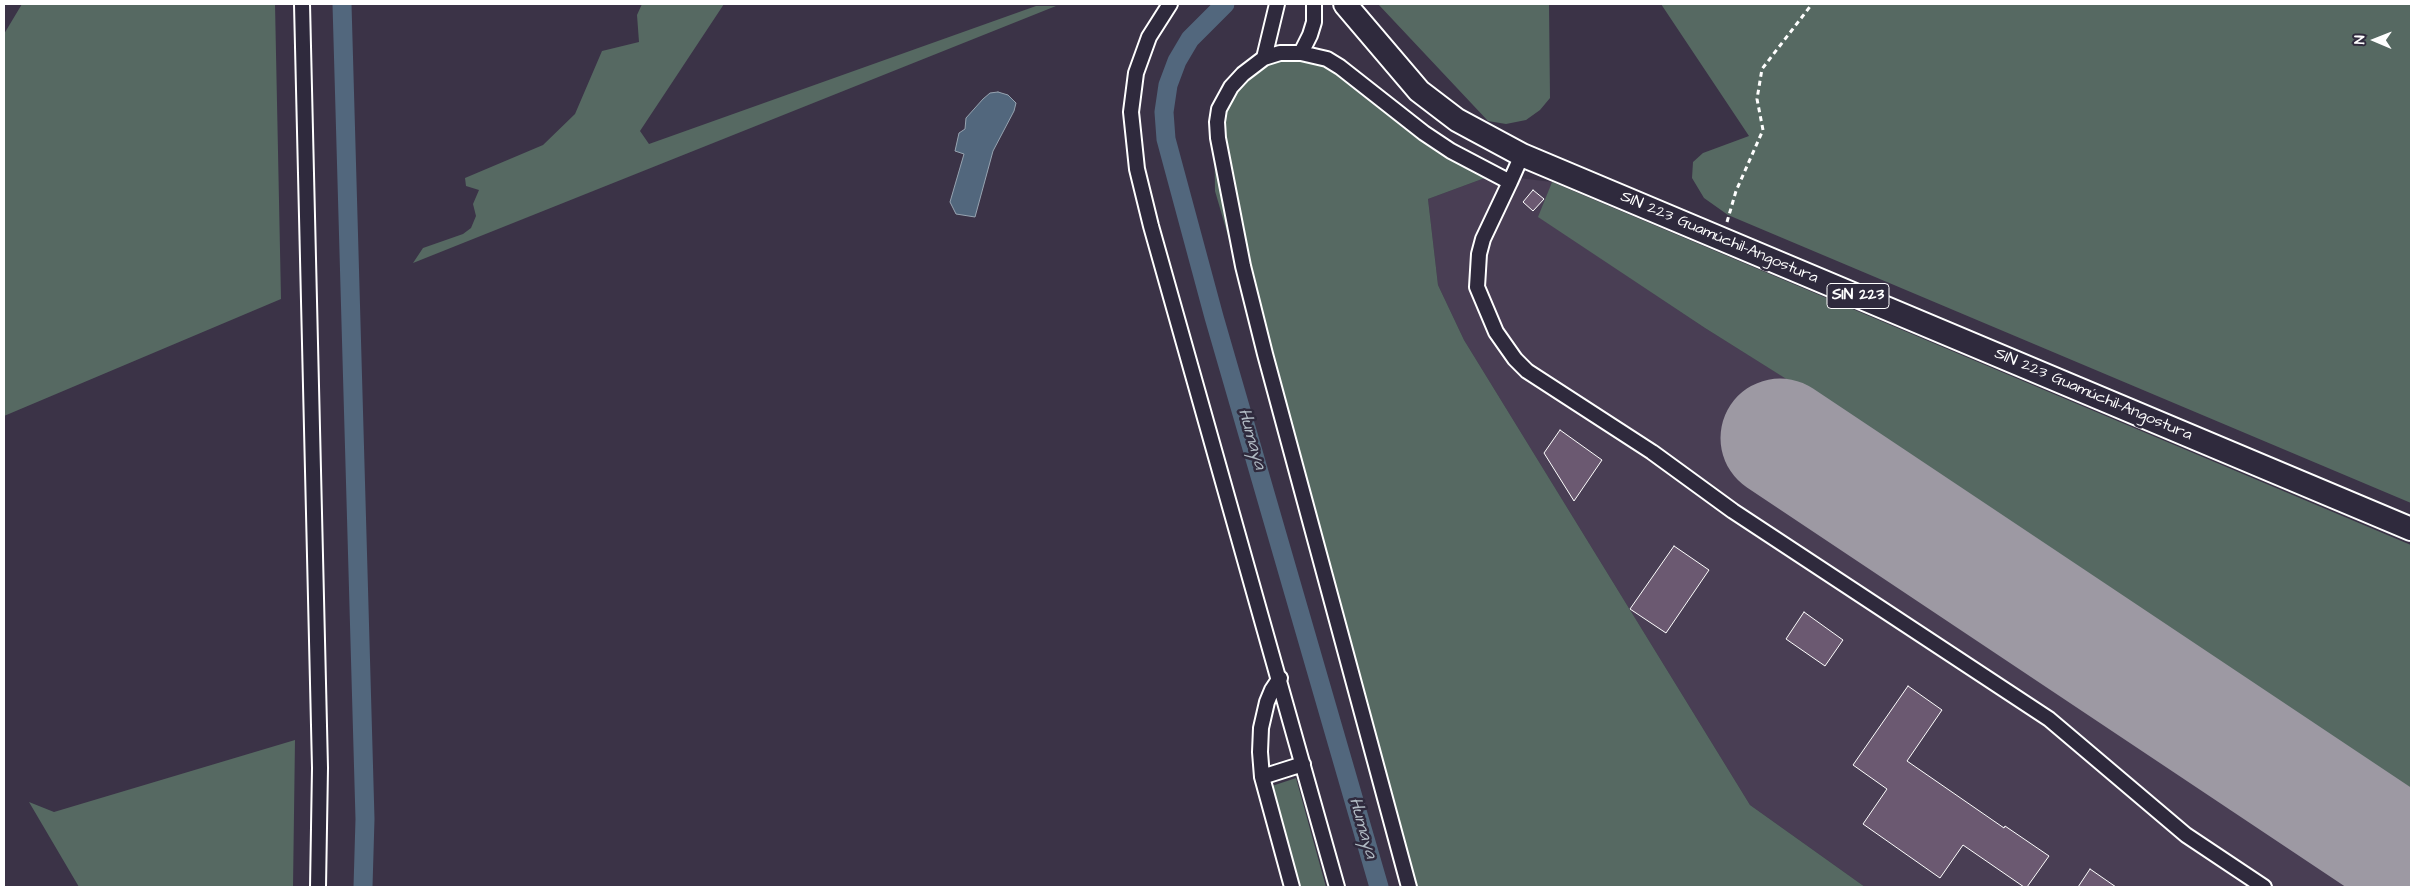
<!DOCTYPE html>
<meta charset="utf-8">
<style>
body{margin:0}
#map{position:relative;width:2415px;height:891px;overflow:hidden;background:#3b3347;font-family:"Architects Daughter",sans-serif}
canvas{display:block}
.frame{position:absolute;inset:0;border:5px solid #fff;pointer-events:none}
.north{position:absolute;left:2350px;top:15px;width:50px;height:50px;-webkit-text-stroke:4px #2f2a3d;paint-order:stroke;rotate:271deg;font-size:14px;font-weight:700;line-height:20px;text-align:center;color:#fff}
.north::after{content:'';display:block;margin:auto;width:18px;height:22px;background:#fff;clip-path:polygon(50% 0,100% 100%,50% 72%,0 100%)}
</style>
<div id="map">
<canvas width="2415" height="891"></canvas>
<div class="frame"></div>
<div class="north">N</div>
</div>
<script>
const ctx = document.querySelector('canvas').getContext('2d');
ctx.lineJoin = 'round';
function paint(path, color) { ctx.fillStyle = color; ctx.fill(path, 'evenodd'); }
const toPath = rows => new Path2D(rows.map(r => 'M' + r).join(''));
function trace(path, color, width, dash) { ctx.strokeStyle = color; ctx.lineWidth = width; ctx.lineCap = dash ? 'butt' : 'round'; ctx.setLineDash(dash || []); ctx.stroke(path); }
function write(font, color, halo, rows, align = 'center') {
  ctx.font = font + ' "Architects Daughter",sans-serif'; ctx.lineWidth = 5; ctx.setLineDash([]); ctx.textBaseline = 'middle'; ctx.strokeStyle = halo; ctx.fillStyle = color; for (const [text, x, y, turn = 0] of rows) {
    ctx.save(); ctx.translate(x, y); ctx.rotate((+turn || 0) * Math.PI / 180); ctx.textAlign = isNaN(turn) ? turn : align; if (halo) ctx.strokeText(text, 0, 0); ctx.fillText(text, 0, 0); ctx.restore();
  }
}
const built = toPath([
 [1493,175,1552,182,1539,217,1705,328,2411,769,2411,887,1865,887,1750,805,1464,340,1438,285,1428,199]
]);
const green = toPath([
 [22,4,275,4,281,299,4,416,4,34],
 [642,4,724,4,640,131,649,144,1036,6,1056,6,413,263,423,248,463,234,471,228,476,216,473,204,479,190,466,186,465,178,543,145,575,114,602,51,639,42,637,15],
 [1378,4,1549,4,1550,98,1540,110,1526,120,1506,124,1488,121],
 [1661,4,2411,4,2411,503,1728,215,1704,198,1692,178,1693,162,1703,153,1749,136],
 [1262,52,1326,54,1429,135,1493,175,1428,199,1438,285,1464,340,1750,805,1865,887,1411,887,1350,655,1215,191,1214,120],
 [1552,182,2411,545,2411,834,1791,421,1807,392,1705,328,1538,217],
 [295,740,293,887,79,887,29,802,54,812],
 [1296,778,1326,887,1287,887,1272,786]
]);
const water = toPath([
 [998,92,1008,95,1016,103,1014,111,993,151,975,217,956,214,950,202,964,154,955,151,959,133,965,129,966,118,983,99,990,93,998,92]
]);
const canal = toPath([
 [342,4,365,819,363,887],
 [1225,4,1190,39,1177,61,1168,85,1164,112,1166,139,1214,317,1379,887]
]);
const runway = toPath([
 [1780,438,2411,859]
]);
const building = toPath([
 [1533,190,1544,199,1533,211,1523,202,1533,190],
 [1560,430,1602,460,1574,501,1544,453,1560,430],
 [1674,546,1709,570,1666,633,1630,609,1674,546],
 [1804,612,1843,640,1825,666,1786,639,1804,612],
 [1908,686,1942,710,1907,761,2004,828,2005,826,2049,856,2027,887,2024,887,1963,845,1940,878,1863,824,1887,789,1853,765,1908,686],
 [2090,869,2116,887,2078,887,2090,869]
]);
const path = toPath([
 [1727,222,1736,191,1763,130,1757,99,1762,69,1812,4]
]);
const street = toPath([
 [302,4,320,768,318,887],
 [1170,4,1149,37,1136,73,1131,112,1137,169,1151,226,1337,887],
 [1314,4,1314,22,1310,35,1301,53,1280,53,1264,58,1243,74,1231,87,1219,109,1217,122,1218,138,1243,266,1265,354,1409,887],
 [1301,53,1327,59,1340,67,1424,133,1451,151,1510,182,1522,155],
 [1264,58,1277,4],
 [1510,182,1483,239,1479,254,1477,287,1496,332,1515,359,1527,371,1652,452,1733,511,2049,719,2186,835,2264,887],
 [1280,678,1272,690,1267,702,1261,728,1260,752,1262,777,1292,887],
 [1262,777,1303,764]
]);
const primary = toPath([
 [1345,4,1419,91,1457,120,1522,155,2411,529]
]);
const shields = [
 [1858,296,62]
];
const shieldNames = [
 ["SIN 223",1858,296]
];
const streetNames = [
 ["SIN 223 Guamúchil-Angostura",1719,238,23],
 ["SIN 223 Guamúchil-Angostura",2093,395,23]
];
const waterNames = [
 ["Humaya",1251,439,74],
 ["Humaya",1362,828,74]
];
paint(built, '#493e54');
paint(green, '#566962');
paint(water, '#52677d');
trace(water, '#97a4b1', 1);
trace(canal, '#52677d', 19);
trace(runway, '#9d99a3', 119);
paint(building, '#6b5971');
trace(building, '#fff', 1);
trace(street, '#fff', 18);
trace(primary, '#fff', 26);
trace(path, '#fff', 3, [5, 4]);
trace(street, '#2f2a3d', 14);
trace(primary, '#2f2a3d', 22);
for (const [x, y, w] of shields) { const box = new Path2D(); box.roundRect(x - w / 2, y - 12.5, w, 25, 4); ctx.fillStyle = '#2f2a3d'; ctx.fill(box); trace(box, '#fff', 1); }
write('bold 15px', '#fff', null, shieldNames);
write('16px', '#fff', '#2f2a3d', streetNames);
write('italic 18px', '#b1bbc4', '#2f2a3d', waterNames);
</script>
